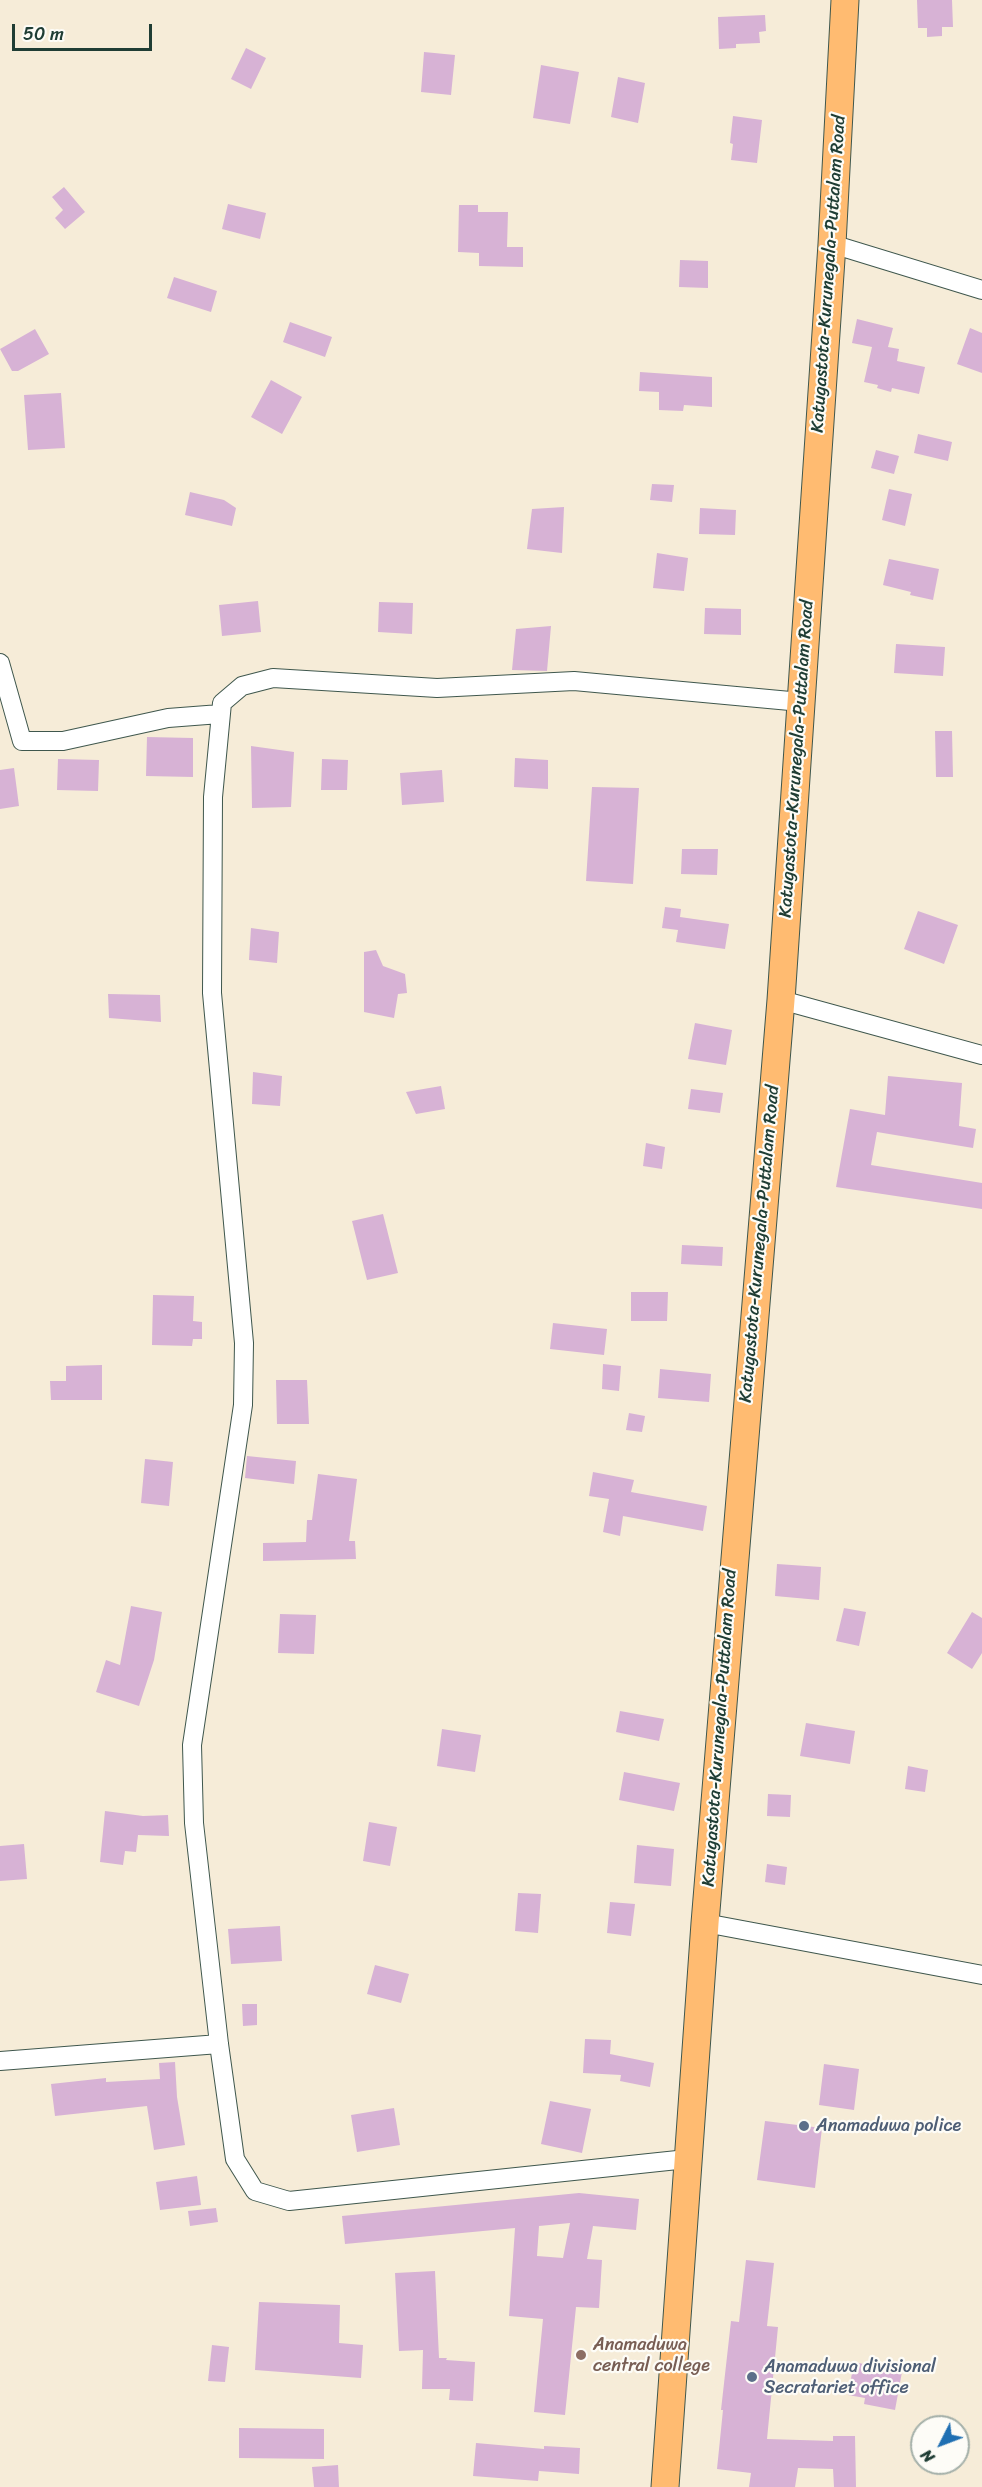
<!DOCTYPE html>
<style>
body{margin:0}
#map{position:relative;width:982px;height:2487px;overflow:hidden;background:#f6ecd8;font-family:Sriracha,sans-serif}
canvas{display:block}
.north{position:absolute;left:910px;top:2415px;width:60px;height:60px;box-sizing:border-box;background:#fdfcf7;border:2px solid #a4b0a9;border-radius:50%;rotate:228deg;font-size:16px;font-weight:700;line-height:24px;text-align:center;color:#1f3d34}
.north::after{content:'';display:block;margin:auto;width:21px;height:27px;background:#1f6fb2;clip-path:polygon(50% 0,100% 100%,50% 72%,0 100%)}
.scale{position:absolute;left:12px;top:24px;width:140px;height:27px;box-sizing:border-box;border:3px solid #1f3d34;border-top:0;padding-left:8px;font-size:18px;line-height:21px;white-space:nowrap;color:#1f3d34;-webkit-text-stroke:4px #fdfcf7;paint-order:stroke}
</style>
<div id="map">
<canvas width="982" height="2487"></canvas>
<div class="north">N</div>
<div class="scale">50 m</div>
</div>
<script>
const ctx = document.querySelector('canvas').getContext('2d');
ctx.lineJoin = 'round';
function paint(path, color) { ctx.fillStyle = color; ctx.fill(path, 'evenodd'); }
const toPath = rows => new Path2D(rows.map(r => 'M' + r).join(''));
function trace(path, color, width, dash) { ctx.strokeStyle = color; ctx.lineWidth = width; ctx.lineCap = dash ? 'butt' : 'round'; ctx.setLineDash(dash || []); ctx.stroke(path); }
function write(font, color, halo, rows, align = 'center') {
  ctx.font = font + ' Sriracha,sans-serif'; ctx.lineWidth = 4.5; ctx.setLineDash([]); ctx.textBaseline = 'middle'; ctx.strokeStyle = halo; ctx.fillStyle = color; for (const [text, x, y, turn = 0] of rows) {
    ctx.save(); ctx.translate(x, y); ctx.rotate((+turn || 0) * Math.PI / 180); ctx.textAlign = isNaN(turn) ? turn : align; if (halo) ctx.strokeText(text, 0, 0); ctx.fillText(text, 0, 0); ctx.restore();
  }
}
const building = toPath([
 [917,0,952,0,953,27,942,27,942,36,927,37,927,28,918,28],
 [765,15,766,31,759,32,760,43,736,44,736,48,719,49,718,17],
 [246,48,266,58,251,89,231,79],
 [424,52,455,55,451,95,421,92],
 [541,65,579,72,570,124,533,118],
 [618,77,645,83,638,123,611,117],
 [733,116,762,120,757,163,731,160,733,144,730,143],
 [64,187,85,212,65,229,55,218,63,210,52,197],
 [228,204,266,213,260,239,222,229],
 [459,205,478,205,478,212,508,212,507,247,523,247,523,267,479,266,479,253,458,252],
 [680,260,708,261,708,288,679,287],
 [174,277,217,291,211,312,167,298],
 [857,319,893,328,888,347,899,349,897,361,925,367,919,394,892,388,891,392,877,388,878,385,864,382,872,347,852,343],
 [290,322,332,337,325,357,283,342],
 [970,328,982,333,982,373,957,364],
 [35,329,49,354,18,371,12,371,0,349],
 [640,372,712,377,712,407,684,405,683,411,659,410,659,392,639,391],
 [271,380,302,397,282,434,251,417],
 [61,393,65,448,28,450,24,395],
 [918,434,952,442,948,461,914,453],
 [876,450,899,456,894,474,871,468],
 [652,484,674,485,672,502,650,500],
 [889,489,912,494,905,526,882,520],
 [190,492,224,500,236,508,232,526,185,515],
 [564,507,562,553,527,549,532,509],
 [700,508,736,510,735,535,699,534],
 [657,553,688,558,684,591,653,588],
 [889,559,939,569,933,600,910,595,911,592,883,585],
 [258,601,261,632,222,636,219,605],
 [379,602,413,603,412,634,378,632],
 [705,608,741,609,741,635,704,634],
 [551,626,547,671,512,670,516,629],
 [896,644,945,647,943,676,894,673],
 [935,731,952,731,953,777,936,777],
 [147,737,193,738,193,777,146,776],
 [251,746,294,752,291,807,252,808],
 [515,758,548,760,548,789,514,787],
 [58,759,99,760,98,791,57,790],
 [322,759,348,760,347,790,321,790],
 [14,768,19,806,0,809,0,770],
 [442,770,444,802,402,805,400,773],
 [592,787,639,788,633,884,586,881],
 [682,849,718,849,717,875,681,874],
 [665,907,681,909,680,917,729,924,725,949,676,942,678,930,662,928],
 [918,911,958,925,944,964,904,949],
 [251,928,279,932,277,963,249,960],
 [376,950,383,966,405,974,407,993,398,994,394,1018,364,1012,364,952],
 [108,994,160,995,161,1022,109,1018],
 [695,1023,732,1030,726,1065,688,1059],
 [253,1072,282,1076,280,1106,252,1104],
 [888,1076,962,1083,959,1126,976,1129,973,1148,877,1132,871,1165,982,1183,982,1209,836,1187,850,1109,885,1115],
 [441,1086,445,1109,416,1114,406,1092],
 [691,1089,723,1093,720,1113,688,1109],
 [646,1143,665,1147,662,1169,643,1166],
 [383,1214,398,1273,367,1280,352,1221],
 [682,1245,723,1247,722,1266,681,1264],
 [631,1292,668,1292,667,1321,631,1321],
 [153,1295,194,1296,193,1321,202,1322,202,1339,193,1339,192,1346,152,1345],
 [553,1323,607,1329,604,1355,550,1349],
 [603,1364,621,1366,619,1391,602,1389],
 [102,1365,102,1400,51,1400,50,1381,66,1381,66,1366],
 [660,1369,711,1374,709,1402,658,1398],
 [276,1380,307,1380,309,1424,277,1424],
 [629,1413,645,1416,642,1432,626,1430],
 [247,1456,296,1461,294,1484,245,1478],
 [145,1459,173,1462,169,1506,141,1503],
 [593,1472,634,1480,631,1492,707,1506,703,1531,623,1516,620,1536,603,1532,609,1499,589,1496],
 [318,1474,357,1479,349,1541,355,1541,356,1559,263,1561,263,1543,306,1542,307,1520,312,1520],
 [777,1564,821,1567,819,1600,775,1596],
 [131,1606,162,1612,154,1660,139,1706,96,1692,106,1660,120,1665],
 [844,1608,866,1612,859,1646,836,1641],
 [972,1612,982,1618,982,1653,972,1669,947,1653],
 [280,1614,316,1615,314,1654,278,1653],
 [620,1711,664,1719,659,1741,616,1732],
 [806,1723,855,1731,850,1764,800,1756],
 [442,1729,481,1735,475,1772,437,1766],
 [908,1766,928,1770,925,1792,905,1789],
 [624,1772,680,1783,674,1811,619,1800],
 [768,1794,791,1795,790,1817,767,1816],
 [105,1811,143,1816,168,1815,169,1836,138,1835,136,1852,125,1851,123,1865,100,1862],
 [369,1822,397,1827,390,1866,363,1861],
 [24,1844,27,1879,0,1881,0,1846],
 [637,1845,674,1849,671,1886,634,1883],
 [767,1864,787,1867,785,1885,765,1882],
 [518,1893,541,1894,538,1933,515,1931],
 [610,1902,635,1904,631,1936,607,1933],
 [280,1926,282,1961,231,1964,228,1929],
 [375,1965,409,1974,401,2003,367,1994],
 [242,2004,257,2004,257,2025,243,2026],
 [585,2039,611,2040,610,2054,654,2063,650,2087,620,2081,621,2075,583,2073],
 [175,2062,177,2097,185,2145,154,2150,147,2106,55,2116,51,2084,106,2078,106,2082,160,2079,159,2063],
 [824,2064,859,2069,854,2110,819,2105],
 [550,2101,591,2109,582,2153,541,2144],
 [394,2108,400,2145,357,2152,351,2115],
 [765,2121,822,2128,815,2188,757,2180],
 [197,2176,201,2205,160,2210,156,2182],
 [579,2193,639,2199,636,2230,593,2226,587,2259,602,2260,599,2308,576,2307,565,2415,534,2412,543,2319,509,2316,515,2228,345,2244,342,2216],
 [570,2223,563,2258,537,2256,539,2226],
 [216,2208,218,2222,190,2226,188,2211],
 [746,2260,774,2263,767,2326,778,2327,767,2439,833,2441,833,2436,855,2436,856,2487,834,2487,833,2469,798,2468,795,2487,749,2487,751,2473,717,2469,723,2410,721,2410,731,2321,739,2322],
 [435,2271,439,2358,447,2358,446,2360,475,2362,473,2401,449,2400,450,2389,422,2389,423,2350,399,2351,395,2273],
 [259,2302,340,2305,339,2343,363,2345,361,2378,255,2370],
 [212,2345,229,2347,225,2382,208,2381],
 [854,2362,902,2372,895,2410,864,2404,865,2398,848,2395],
 [239,2428,324,2429,324,2459,239,2458],
 [476,2443,544,2449,544,2446,580,2448,579,2474,539,2471,538,2481,473,2476],
 [338,2465,339,2487,314,2487,312,2467]
]);
const minor = toPath([
 [832,244,982,290],
 [0,663,22,741,63,741,168,718,220,714],
 [781,1000,982,1055],
 [705,1923,982,1975],
 [0,2061,219,2044],
 [687,2159,289,2201,255,2191,235,2159,219,2044,194,1823,192,1745,243,1405,244,1343,212,993,213,797,222,703,242,686,273,678,437,688,574,681,801,702]
]);
const highway = toPath([
 [665,2487,705,1923,781,1000,832,244,845,0]
]);
const markers = [
 [804,2126,6,"#5c6f8a"],
 [581,2355,6,"#8d6e63"],
 [752,2377,6,"#5c6f8a"]
];
const streetNames = [
 ["Katugastota-Kurunegala-Puttalam Road",829,274,-86],
 ["Katugastota-Kurunegala-Puttalam Road",797,759,-86],
 ["Katugastota-Kurunegala-Puttalam Road",760,1244,-85],
 ["Katugastota-Kurunegala-Puttalam Road",720,1728,-86]
];
const serviceNames = [
 ["Anamaduwa police",816,2126],
 ["Anamaduwa divisional",764,2367],
 ["Secratariet office",764,2388]
];
const educationNames = [
 ["Anamaduwa",593,2345],
 ["central college",593,2366]
];
paint(building, '#d7b2d5');
trace(minor, '#3f574d', 20);
trace(highway, '#3f574d', 29);
trace(minor, '#fff', 18);
trace(highway, '#ffbb71', 27);
for (const [x, y, r, color] of markers) { const dot = new Path2D(); dot.arc(x, y, r, 0, 2 * Math.PI); ctx.fillStyle = color; ctx.fill(dot); trace(dot, '#fdfcf7', 2); }
write('18px', '#1f3d34', '#fdfcf7', streetNames);
write('18px', '#4e5e75', '#fdfcf7', serviceNames, 'left');
write('18px', '#785e54', '#fdfcf7', educationNames, 'left');
</script>
